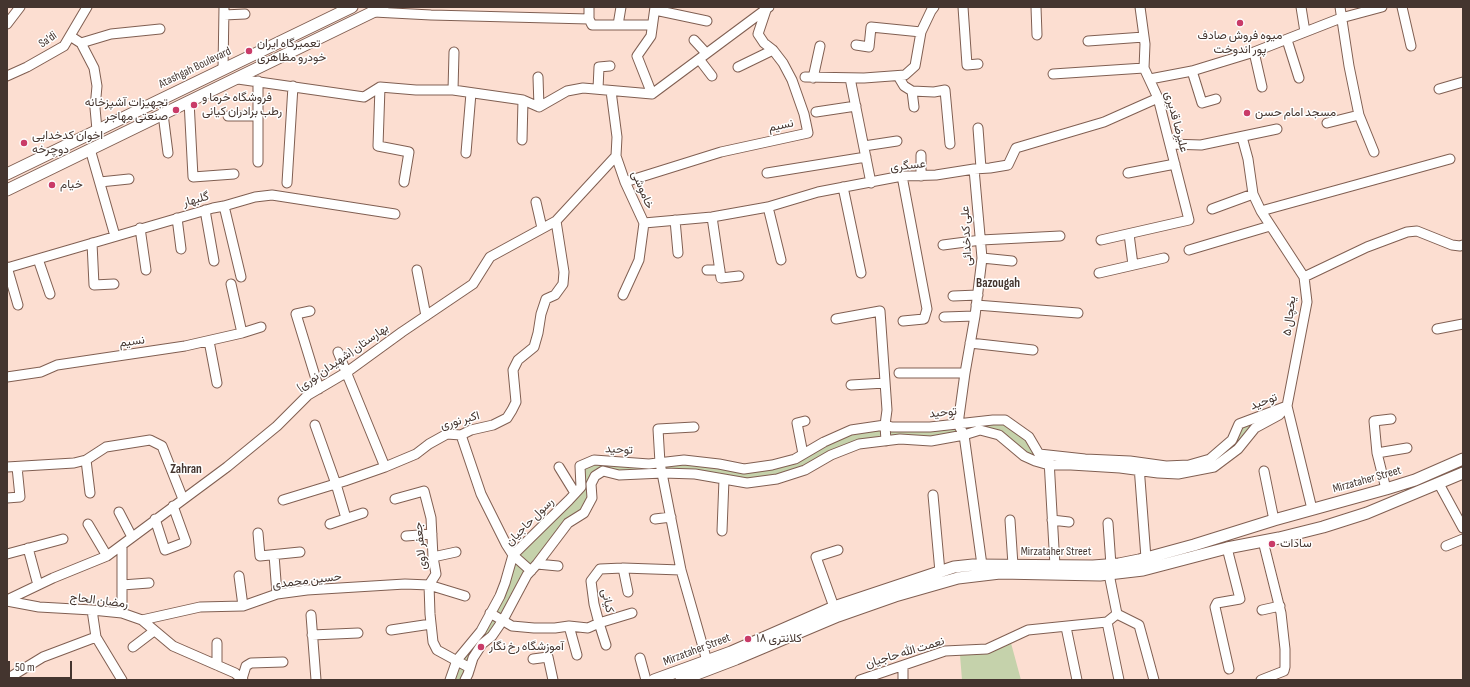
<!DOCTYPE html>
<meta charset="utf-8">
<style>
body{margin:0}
#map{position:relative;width:1470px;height:687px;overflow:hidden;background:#fcded1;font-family:"Sofia Sans Condensed",sans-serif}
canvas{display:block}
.frame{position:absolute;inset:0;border:8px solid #44352f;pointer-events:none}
.scale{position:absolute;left:8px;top:661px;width:64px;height:18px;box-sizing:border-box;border:2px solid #44352f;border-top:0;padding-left:5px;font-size:12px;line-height:14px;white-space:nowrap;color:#44352f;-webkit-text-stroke:3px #fff;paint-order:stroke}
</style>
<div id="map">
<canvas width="1470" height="687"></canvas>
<div class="frame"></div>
<div class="scale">50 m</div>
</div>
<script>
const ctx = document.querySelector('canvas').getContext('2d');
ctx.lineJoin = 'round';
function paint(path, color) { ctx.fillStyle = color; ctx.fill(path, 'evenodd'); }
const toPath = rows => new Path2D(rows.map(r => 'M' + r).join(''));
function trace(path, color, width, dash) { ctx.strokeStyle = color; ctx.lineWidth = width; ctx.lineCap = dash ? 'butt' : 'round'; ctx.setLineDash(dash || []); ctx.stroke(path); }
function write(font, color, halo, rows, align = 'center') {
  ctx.font = font + ' "Sofia Sans Condensed",Vazirmatn,sans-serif'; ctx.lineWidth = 3; ctx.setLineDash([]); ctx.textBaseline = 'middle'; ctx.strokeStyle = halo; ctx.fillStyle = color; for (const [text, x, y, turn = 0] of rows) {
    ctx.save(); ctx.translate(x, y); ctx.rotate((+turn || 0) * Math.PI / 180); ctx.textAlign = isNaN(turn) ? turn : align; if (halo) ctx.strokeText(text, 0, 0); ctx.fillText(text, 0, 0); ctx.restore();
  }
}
const green = toPath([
 [1282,409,1277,414,1255,426,1238,448,1214,466,1177,474,1120,467,1049,464,1035,460,1025,455,1008,440,999,434,980,428,963,434,930,440,900,439,860,442,841,450,804,469,776,478,747,482,695,473,663,471,619,474,603,469,591,478,590,484,591,498,583,513,568,521,535,564,522,578,503,617,490,635,481,643,472,658,467,675,464,680,451,680,457,662,481,633,494,610,506,584,514,557,582,487,583,467,594,463,642,464,679,462,709,463,743,470,767,467,795,460,830,442,851,433,884,426,891,428,926,428,976,422,1003,421,1027,437,1038,454,1082,460,1141,464,1166,467,1188,466,1210,461,1232,441,1240,426],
 [1011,643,1021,680,962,680,960,655,989,653]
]);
const minor = toPath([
 [963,7,967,65,978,64],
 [1036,7,1037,35],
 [1301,7,1305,32],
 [1340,7,1349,66,1359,115,1374,152],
 [1402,7,1411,46],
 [655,10,707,21],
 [374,12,431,15,589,19,592,25,652,25],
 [224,15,245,14],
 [589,19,589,7],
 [7,24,20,7],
 [618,25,621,7],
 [70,36,81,43,94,68,97,86,95,108,97,130],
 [694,40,706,53],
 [1287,40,1299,78],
 [1088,41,1144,37],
 [81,43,111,34,160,29],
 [856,45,869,47,871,27,921,32],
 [1254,52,1262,87],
 [699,59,712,76],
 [738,67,773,50],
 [223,69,224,7],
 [1192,71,1202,103,1216,99],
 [1053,74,1144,68],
 [7,76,27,67,64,46,87,7],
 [898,76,904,86,912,91,934,92,945,90,950,144],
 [538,77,539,107],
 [805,77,864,78,905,75,915,66,921,32,931,11,934,7],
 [813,78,820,46],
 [850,78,871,183],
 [238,79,364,97,380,87,416,90,453,90,523,100,539,107,567,91,583,88,652,94,769,7],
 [1150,79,1192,71,1254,52,1341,18,1382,7],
 [258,81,258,162],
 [380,87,378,146,409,152,404,182],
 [598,89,599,67,610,66],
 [1439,89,1463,82],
 [453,90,454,52],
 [611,91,617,137,616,156,625,182,644,223,639,260,623,295],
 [912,91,914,107],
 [652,94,637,56,651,36,655,7],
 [189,101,193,177,234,174],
 [816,112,856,106],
 [163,114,168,153],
 [228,116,258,116],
 [1327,123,1359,115],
 [978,128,981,168],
 [1242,137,1248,159,1253,194,1261,211,1304,277,1307,302,1287,406,1312,509],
 [522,140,523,100],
 [1170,144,1201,145,1277,129],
 [864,146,897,141],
 [90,149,115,236],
 [466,153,471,93],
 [974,169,982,258,975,316,965,373,958,424,964,435,982,565],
 [767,173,866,157],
 [1128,173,1175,164],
 [902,176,927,309,924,319,903,321],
 [921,176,921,155],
 [100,182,129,179],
 [625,182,721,152,808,133,804,114,792,80,783,63,773,50,764,43,758,34,767,7],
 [287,183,293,86],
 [843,187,861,273],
 [536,202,542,228],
 [224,206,241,277],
 [768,207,781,260],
 [1212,209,1253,194],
 [205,210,214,261],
 [1261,211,1450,159],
 [712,217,721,278,739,276],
 [177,218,181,249],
 [675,220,678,253],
 [644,223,712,217,768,207,818,192,902,176,936,175,974,169,990,168,1008,165,1016,148,1104,122,1158,98],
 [140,228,146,270],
 [1129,234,1133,265],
 [1101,240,1189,220,1158,98,1144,68,1145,44,1140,7],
 [92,243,94,285,114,284],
 [943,245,981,240,1060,236],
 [1189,250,1270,226],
 [982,258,1012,261],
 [38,259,50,294],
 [7,267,18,305],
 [7,268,213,208,224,206,255,197,272,195,395,214],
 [417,270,426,316],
 [707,270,720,270],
 [1099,273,1164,258],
 [1304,277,1367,247,1407,232,1417,231,1452,245,1460,246,1463,245],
 [231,284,242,333],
 [953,296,978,295],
 [976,305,1078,313],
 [310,311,296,314,319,389],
 [944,317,975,316],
 [836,319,880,311,887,410,885,425,886,441],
 [1437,329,1463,324],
 [209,341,217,383],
 [970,343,1033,350],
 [338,352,385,467],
 [899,373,965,373],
 [7,377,41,372,57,365,185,346,242,333,261,327],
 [851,385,885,383],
 [315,425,336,484,346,518],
 [694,427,658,429,660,463,681,570,707,661],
 [461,435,481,494,506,544,513,555,531,571],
 [1377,453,1407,448],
 [803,454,797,423,805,421],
 [86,460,90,493],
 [1049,460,1055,566],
 [1139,466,1146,558],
 [7,467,74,463,86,460,106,447,150,440,162,446,183,499],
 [559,467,575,493],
 [1264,471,1274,520],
 [1439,484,1463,528],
 [1386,489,1377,453,1374,421,1391,419],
 [933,495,940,572],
 [7,498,20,497,17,467],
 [395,499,424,491,431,518,433,557,436,574,429,585,430,614,433,642,437,650,470,668],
 [283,500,345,481,385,467,416,454,429,444,447,434,461,435,471,430,493,425,507,418,512,410,516,402,513,370,518,360,534,347,538,333,541,314,546,299,555,295,563,284,564,272,556,221],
 [119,512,132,537],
 [155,519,165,550,186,542,173,506],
 [655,519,671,517],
 [1010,520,1013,565],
 [1052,520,1069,522],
 [1108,523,1111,565],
 [88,524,107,556],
 [330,524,363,513],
 [722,531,724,479],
 [258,533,260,556,300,552],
 [406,536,432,534],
 [122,545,122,613],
 [1446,546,1463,539],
 [28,548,38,585],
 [1227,548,1240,599,1217,603,1215,607,1229,669],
 [7,554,63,539],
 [274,555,277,594],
 [433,557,456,552],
 [537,564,558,566],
 [623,568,628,592],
 [1109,574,1117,614],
 [239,576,243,606],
 [122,585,149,583],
 [7,600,53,578,107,556,227,467,277,426,308,395,347,372,402,332,473,284,490,257,556,221,616,156],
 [7,601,39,607,92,610,122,613,142,620,173,646,235,673,243,680],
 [834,607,816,557,838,550],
 [92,610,96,637,122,680],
 [1262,610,1280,606],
 [490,613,512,626,534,628,555,628,569,626,588,628,599,623,594,604,591,581,600,569,623,568,681,570],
 [1117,614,1139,625,1154,680],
 [311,615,316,680],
 [142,620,200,607,243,606,277,594,307,590,405,584,429,585,465,596],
 [1107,622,1119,680],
 [569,626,577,655],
 [1066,627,1077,680],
 [391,630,431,624],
 [312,635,358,633],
 [606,645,599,623,632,613],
 [133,647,154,631],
 [640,658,646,680],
 [533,659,548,657,553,680],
 [217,665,217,643],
 [903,666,903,680],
 [7,679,43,657,96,637],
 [240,680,242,679,246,666,251,663,283,662],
 [450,680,457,660,481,631,500,596,505,583,513,555,569,500,581,487,580,466,594,460,649,464,684,460,719,464,744,469,772,465,795,459,824,442,851,430,885,425,892,427,930,427,993,420,1005,420,1029,437,1039,454,1085,459,1130,461,1166,466,1189,465,1210,459,1232,440,1239,424,1287,406],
 [465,680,468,674,473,658,482,644,492,636,503,620,527,575,537,564,568,523,584,513,592,498,591,484,595,476,603,471,619,475,663,473,695,474,747,483,777,479,805,470,831,455,859,444,900,439,931,441,964,435,980,430,999,435,1024,456,1035,461,1049,465,1071,465,1120,468,1158,473,1178,474,1214,467,1238,449,1255,428,1279,415,1284,409],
 [860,680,945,651,987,649,1028,630,1107,622,1117,614],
 [1261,680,1284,671,1285,667,1285,649,1281,613,1263,541]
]);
const major = toPath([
 [7,174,352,7],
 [7,190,383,7],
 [654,680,731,652,834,607,954,567,973,565,1093,566,1119,564,1139,560,1194,545,1274,520,1386,489,1415,480,1463,459],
 [681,680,736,659,838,616,895,596,958,578,1000,573,1100,575,1143,570,1227,548,1279,538,1323,527,1367,513,1463,473]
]);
const markers = [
 [1240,23,4,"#c93b68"],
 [249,51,4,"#c93b68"],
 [194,105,4,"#c93b68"],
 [176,110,4,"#c93b68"],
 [1247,113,4,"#c93b68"],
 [24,143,4,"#c93b68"],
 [52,185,4,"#c93b68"],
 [1272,544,4,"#c93b68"],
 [748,639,4,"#c93b68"],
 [481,647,4,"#c93b68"]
];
const poiNames = [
 ["میوه فروش صادف",1240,36,"center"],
 ["پور اندوخت",1240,50,"center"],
 ["تعمیرگاه ایران",257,44],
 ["خودرو مظاهری",257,58],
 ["فروشگاه خرما و",202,98],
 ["رطب برادران کیانی",202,112],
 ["تجهیزات آشپزخانه",168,103,"right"],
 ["صنعتی مهاجر",168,117,"right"],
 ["مسجد امام حسن",1255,113],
 ["اخوان کدخدایی",32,136],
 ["دوچرخه",32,150],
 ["خیام",60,185],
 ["سادات",1280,544],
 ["کلانتری ۱۸",756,639],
 ["آموزشگاه رخ نگار",489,647]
];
const streetNames = [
 ["Sa'di",48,40,-35],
 ["Atashgah Boulevard",195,68,-26],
 ["علیرضا قدیری",1176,122,75],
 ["نسیم",781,126,-12],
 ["عسگری",908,166,-6],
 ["خاموشی",642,190,67],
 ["گلبهار",196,200,-15],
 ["علی کدخدائی",967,236,-93],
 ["یخچال ۵",1290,316,-83],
 ["نسیم",132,342,-8],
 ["بهارستان (شهیدان نوری)",343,358,-35],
 ["توحید",1264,402,-21],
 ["توحید",943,413,-6],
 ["اکبر نوری",460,421,-15],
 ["توحید",619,450,3],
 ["Mirzataher Street",1367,480,-16],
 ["رسول حاجیان",530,522,-45],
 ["جعفر لاوی",421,546,-96],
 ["Mirzataher Street",1056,552],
 ["حسین محمدی",307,581,-7],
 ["رمضان الحاج",99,601,7],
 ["کیانی",607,601,78],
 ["Mirzataher Street",697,650,-21],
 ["نعمت الله حاجیان",905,653,-17]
];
const neighbourhoodNames = [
 ["Bazougah",998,284],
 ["Zahran",186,470]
];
paint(green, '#c5d2ab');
trace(minor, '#805f52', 11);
trace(major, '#805f52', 13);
trace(minor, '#fff', 9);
trace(major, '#fff', 11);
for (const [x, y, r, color] of markers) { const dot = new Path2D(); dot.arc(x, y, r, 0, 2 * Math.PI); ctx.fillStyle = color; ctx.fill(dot); trace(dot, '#fff', 1.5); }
write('12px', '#44352f', '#fff', poiNames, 'left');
write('12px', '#44352f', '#fff', streetNames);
write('bold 13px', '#44352f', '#fff', neighbourhoodNames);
</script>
